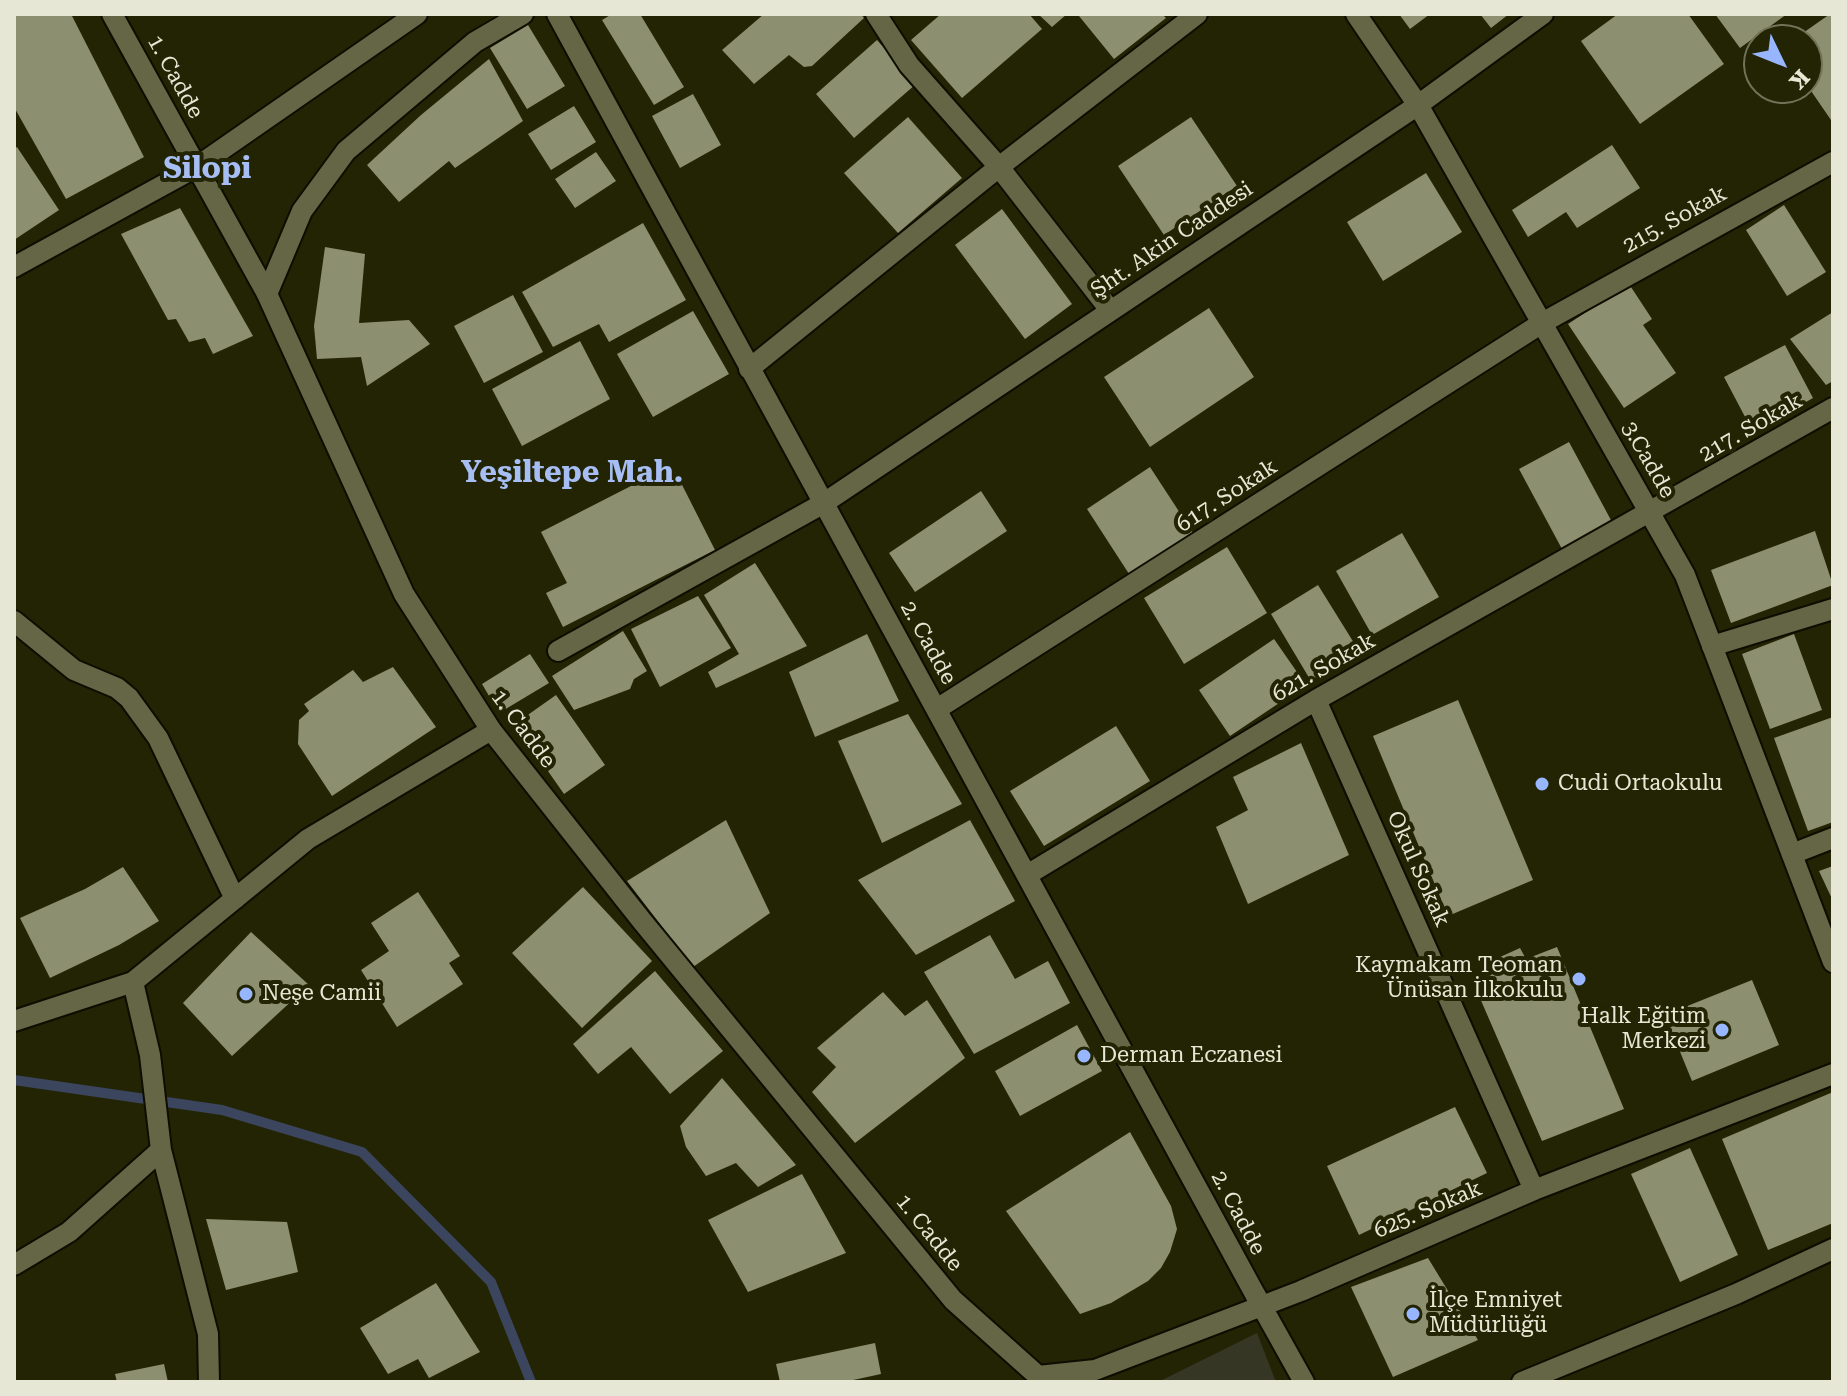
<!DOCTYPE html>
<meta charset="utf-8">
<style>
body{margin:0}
#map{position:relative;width:1847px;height:1396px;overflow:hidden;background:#232404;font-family:"Roboto Serif",serif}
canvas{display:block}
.frame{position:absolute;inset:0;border:16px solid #e6e8d5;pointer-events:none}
.north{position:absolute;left:1743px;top:24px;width:80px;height:80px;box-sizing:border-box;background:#232404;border:2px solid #717258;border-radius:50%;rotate:133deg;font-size:22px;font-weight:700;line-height:32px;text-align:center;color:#e6e8d5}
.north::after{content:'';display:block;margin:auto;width:28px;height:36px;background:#97b6fd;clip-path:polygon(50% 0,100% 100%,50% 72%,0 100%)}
</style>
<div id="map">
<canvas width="1847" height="1396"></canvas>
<div class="frame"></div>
<div class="north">K</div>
</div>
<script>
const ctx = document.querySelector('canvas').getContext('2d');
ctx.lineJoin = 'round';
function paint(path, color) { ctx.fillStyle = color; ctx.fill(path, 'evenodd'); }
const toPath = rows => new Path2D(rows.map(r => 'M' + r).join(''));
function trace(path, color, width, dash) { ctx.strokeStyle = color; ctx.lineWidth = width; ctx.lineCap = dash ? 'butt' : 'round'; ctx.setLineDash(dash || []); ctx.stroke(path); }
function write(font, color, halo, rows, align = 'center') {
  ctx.font = font + ' "Roboto Serif",serif'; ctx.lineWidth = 8; ctx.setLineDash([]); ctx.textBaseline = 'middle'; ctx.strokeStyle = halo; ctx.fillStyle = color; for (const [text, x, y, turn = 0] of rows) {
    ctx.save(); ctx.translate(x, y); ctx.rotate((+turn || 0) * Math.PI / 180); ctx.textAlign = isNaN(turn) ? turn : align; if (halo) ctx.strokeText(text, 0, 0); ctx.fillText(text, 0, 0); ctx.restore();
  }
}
const green = toPath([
 [1257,1333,1276,1382,1158,1382]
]);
const stream = toPath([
 [14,1080,222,1110,362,1152,491,1282,531,1382]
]);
const building = toPath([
 [14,14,71,14,144,157,66,199,14,107],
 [612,14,640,14,684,87,654,105,602,20],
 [764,14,861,14,864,18,812,66,804,67,789,55,754,84,722,50],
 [941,14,1029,14,1042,29,962,98,911,40],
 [1038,14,1067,14,1052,27],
 [1082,14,1162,14,1166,18,1114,59,1079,16],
 [1399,14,1430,14,1410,29],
 [1480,14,1509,14,1491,28],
 [1618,14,1688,14,1724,64,1640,124,1581,41],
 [1715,14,1787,14,1740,48],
 [1830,14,1833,14,1833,123,1807,85,1807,40,1793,40],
 [528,25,565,86,527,109,490,48],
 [877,40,916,84,854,138,816,94],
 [489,59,523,121,455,168,449,161,399,202,367,165,421,115],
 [693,94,721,145,680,168,652,116],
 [574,106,596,142,551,170,528,134],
 [908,117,962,178,898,233,844,173],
 [1191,117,1237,186,1164,235,1118,166],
 [1612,145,1640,188,1577,228,1566,212,1528,237,1512,210],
 [17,147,59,210,14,240,14,149],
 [596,152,616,181,575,208,555,179],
 [1426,173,1462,232,1383,281,1347,222],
 [1784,205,1826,272,1787,296,1746,230],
 [180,208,253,336,213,354,205,338,189,342,176,319,168,320,121,234],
 [1002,209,1072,304,1025,339,955,245],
 [643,223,686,300,609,342,599,324,553,347,522,292],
 [325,247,365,254,359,323,409,320,430,344,367,386,361,357,317,359,314,326],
 [1629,284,1652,319,1643,325,1676,373,1624,408,1568,324],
 [513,295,543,352,484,383,454,326],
 [1209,308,1254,377,1150,447,1104,377],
 [693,311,729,374,653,417,617,354],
 [1833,312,1833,381,1826,385,1790,339],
 [580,341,610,399,522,446,492,389],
 [1785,345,1813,398,1753,432,1724,377],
 [1569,442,1612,522,1562,549,1519,469],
 [672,465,715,550,563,627,546,593,567,583,541,532],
 [1150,467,1195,536,1131,577,1087,509],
 [981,491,1007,531,915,592,889,553],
 [1815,531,1833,585,1731,623,1711,570],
 [1402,533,1439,597,1372,635,1336,571],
 [1227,547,1267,613,1184,664,1144,598],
 [755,563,807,646,716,688,708,672,739,654,704,595],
 [1318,585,1359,651,1311,681,1271,614],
 [698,596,731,648,660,687,631,629],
 [623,631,647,671,634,679,630,689,574,710,552,676],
 [867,634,899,701,815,737,789,672],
 [1794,634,1822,710,1770,729,1742,654],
 [1274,639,1306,685,1230,736,1199,690],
 [530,654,549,683,499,713,482,684],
 [393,667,436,727,332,796,298,744,299,720,309,711,304,704,353,670,363,682],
 [556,695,605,765,564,794,515,724],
 [1458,700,1533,880,1448,916,1373,736],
 [908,714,962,804,882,843,838,741],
 [1833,717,1833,822,1808,831,1774,738],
 [1116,726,1150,781,1044,846,1010,791],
 [1301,743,1349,855,1248,904,1216,827,1248,810,1233,777],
 [726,820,770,913,693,967,627,881],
 [970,820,1015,901,916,955,858,880],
 [1833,866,1833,901,1819,871],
 [123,867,159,921,119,945,50,978,20,918,85,889],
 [583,887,652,961,582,1028,512,953],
 [418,892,460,956,449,963,463,984,397,1027,361,970,389,951,371,923],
 [251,932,309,985,232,1056,183,1003],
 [990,935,1015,979,1048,961,1070,1003,974,1054,924,972],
 [1557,947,1624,1109,1542,1141,1476,989,1487,985,1480,966,1520,948,1526,959],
 [655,971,723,1051,670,1094,631,1047,598,1074,573,1044],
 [1752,980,1779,1045,1692,1081,1665,1015],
 [883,992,905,1016,927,1000,965,1058,855,1143,812,1092,836,1067,817,1048],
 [1077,1025,1102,1071,1020,1116,995,1071],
 [722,1078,796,1165,758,1187,736,1163,706,1176,686,1147,680,1126],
 [1833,1092,1833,1223,1768,1250,1722,1139],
 [1455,1107,1487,1173,1359,1235,1327,1166],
 [1130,1132,1171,1206,1177,1229,1170,1252,1161,1268,1148,1281,1111,1303,1080,1314,1006,1211],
 [1690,1148,1738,1255,1680,1282,1631,1174],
 [802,1174,846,1253,748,1292,708,1220],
 [206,1219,287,1222,298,1272,226,1290],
 [1428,1258,1478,1340,1393,1377,1351,1287],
 [436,1283,480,1352,429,1378,418,1359,388,1374,360,1328],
 [875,1343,881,1374,844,1382,780,1382,776,1364],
 [164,1364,168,1382,117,1382,115,1374]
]);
const minor = toPath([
 [876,14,909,65,999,167,1110,310],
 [14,267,198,166,417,14],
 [267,294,302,211,346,151,475,42,523,14],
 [749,369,999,167,1197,14],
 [14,621,74,670,117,688,129,698,158,738,235,899],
 [1712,646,1833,609],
 [558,651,824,503],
 [1316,700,1534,1190],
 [937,709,1542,323,1833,162],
 [1792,854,1833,838],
 [1027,875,1316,700,1833,408],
 [133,982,150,1055,161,1150,208,1334,209,1382],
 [14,1021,133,982,308,839,491,730],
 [14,1265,69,1232,161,1150],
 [1256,1296,1304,1382],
 [1038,1382,1038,1376,1095,1370,1301,1291,1534,1190,1833,1074],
 [1522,1382,1736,1294,1833,1249]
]);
const tertiary = toPath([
 [112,14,267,294,404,594,491,730,642,921,953,1300,1038,1376],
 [557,14,1256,1296],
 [1356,14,1418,105,1685,575,1833,962],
 [824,503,1418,105,1543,14]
]);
const markers = [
 [1542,784,8,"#97b6fd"],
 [1579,979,8,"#97b6fd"],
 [246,994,8,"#97b6fd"],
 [1722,1030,8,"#97b6fd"],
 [1084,1056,8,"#97b6fd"],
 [1413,1314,8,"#97b6fd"]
];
const streetNames = [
 ["1. Cadde",175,77,61],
 ["215. Sokak",1675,220,-29],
 ["Şht. Akin Caddesi",1172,240,-34],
 ["217. Sokak",1751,428,-30],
 ["3.Cadde",1648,460,60],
 ["617. Sokak",1227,496,-33],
 ["2. Cadde",928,643,61],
 ["621. Sokak",1324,668,-30],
 ["1. Cadde",523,729,53],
 ["Okul Sokak",1418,869,66],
 ["625. Sokak",1428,1210,-23],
 ["2. Cadde",1238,1213,62],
 ["1. Cadde",929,1233,51]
];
const poiNames = [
 ["Cudi Ortaokulu",1558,784],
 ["Kaymakam Teoman",1563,966,"right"],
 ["Ünüsan İlkokulu",1563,991,"right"],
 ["Neşe Camii",262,994],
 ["Halk Eğitim",1706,1017,"right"],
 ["Merkezi",1706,1042,"right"],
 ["Derman Eczanesi",1100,1056],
 ["İlçe Emniyet",1429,1301],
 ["Müdürlüğü",1429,1326]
];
const districtNames = [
 ["Silopi",207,169],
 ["Yeşiltepe Mah.",572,473]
];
paint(green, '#353724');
trace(stream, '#3b455e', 10);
paint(building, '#8c8f70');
trace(minor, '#0d0d00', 24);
trace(tertiary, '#0d0d00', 24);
trace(minor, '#646645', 20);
trace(tertiary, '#646645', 20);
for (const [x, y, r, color] of markers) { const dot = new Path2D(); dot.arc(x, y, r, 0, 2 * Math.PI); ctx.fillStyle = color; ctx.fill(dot); trace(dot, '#232404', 3); }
write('22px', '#e6e8d5', '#232404', streetNames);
write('22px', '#e6e8d5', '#232404', poiNames, 'left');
write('bold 30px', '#a6bef3', '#232404', districtNames);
</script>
